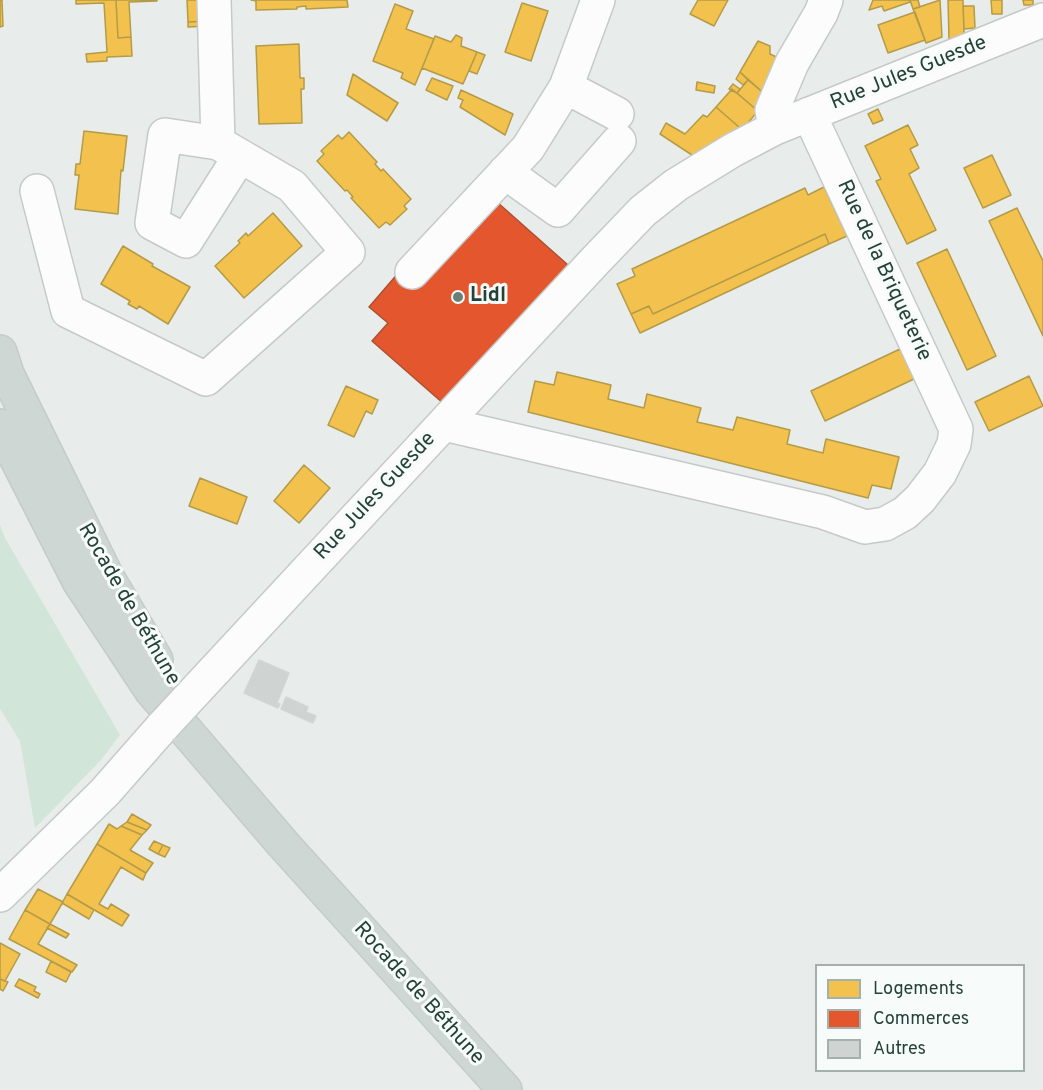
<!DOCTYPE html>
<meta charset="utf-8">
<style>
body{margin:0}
#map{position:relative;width:1043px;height:1090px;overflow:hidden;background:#e8edeb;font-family:Overpass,sans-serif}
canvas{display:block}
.legend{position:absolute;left:815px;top:964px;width:210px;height:108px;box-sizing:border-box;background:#f7fbf9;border:2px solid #a3b1ad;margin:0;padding:8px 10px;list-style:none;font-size:18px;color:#24423a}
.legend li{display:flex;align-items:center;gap:12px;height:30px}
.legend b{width:30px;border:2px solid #a3b1ad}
</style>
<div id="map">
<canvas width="1043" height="1090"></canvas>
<ul class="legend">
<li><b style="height:16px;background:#f2c14e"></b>Logements</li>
<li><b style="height:16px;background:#e4572e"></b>Commerces</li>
<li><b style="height:16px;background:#cfd4d2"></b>Autres</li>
</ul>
</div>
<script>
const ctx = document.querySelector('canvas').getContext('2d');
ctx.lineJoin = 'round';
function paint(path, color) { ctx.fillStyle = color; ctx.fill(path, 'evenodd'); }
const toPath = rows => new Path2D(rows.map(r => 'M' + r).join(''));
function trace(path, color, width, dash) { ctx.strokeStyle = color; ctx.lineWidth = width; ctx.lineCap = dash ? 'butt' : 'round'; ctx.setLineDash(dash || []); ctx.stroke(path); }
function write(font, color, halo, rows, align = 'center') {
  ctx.font = font + ' Overpass,sans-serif'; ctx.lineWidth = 6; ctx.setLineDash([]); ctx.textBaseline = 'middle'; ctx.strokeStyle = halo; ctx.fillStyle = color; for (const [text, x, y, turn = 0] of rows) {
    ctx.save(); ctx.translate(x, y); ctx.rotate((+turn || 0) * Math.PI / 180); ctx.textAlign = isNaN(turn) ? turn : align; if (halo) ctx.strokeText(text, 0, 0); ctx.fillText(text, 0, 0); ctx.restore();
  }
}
const green = toPath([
 [0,525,5,538,120,735,101,760,35,828,20,741,0,709]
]);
const homes = toPath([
 [0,0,2,0,3,26,0,27,0,0],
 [76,0,116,0,118,38,131,37,132,56,107,57,107,61,87,62,86,54,107,52,104,3,76,4,76,0],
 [116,0,157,0,157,1,129,2,131,37,118,38,116,0],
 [187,0,206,0,207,21,188,22,187,0],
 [251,0,347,0,348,7,306,9,306,6,297,7,297,9,256,10,256,1,251,0],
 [698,0,728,0,714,26,690,14,698,0],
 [873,0,910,0,910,2,884,11,882,6,869,10,873,0],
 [910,0,918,0,920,7,913,9,910,0],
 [940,0,942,37,926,43,913,9,940,0],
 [948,0,963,0,964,34,949,41,948,0],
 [991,0,1002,0,1002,14,992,14,991,0],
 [1023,0,1033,0,1033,5,1024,5,1023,0],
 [522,3,548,11,531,61,505,52,522,3],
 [395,4,413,11,406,29,434,39,415,85,401,78,403,73,373,61,395,4],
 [963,6,974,6,975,28,964,29,963,6],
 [915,12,925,40,888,53,878,25,915,12],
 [207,21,208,26,188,27,188,22,207,21],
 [456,35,462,38,461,46,477,52,463,84,422,68,435,36,451,42,456,35],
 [758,41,770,46,770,54,783,60,767,96,740,72,758,41],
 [299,44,300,78,304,78,304,89,301,89,302,123,259,124,256,46,299,44],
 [477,52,485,55,477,74,469,71,477,52],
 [740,72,748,80,743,85,736,79,740,72],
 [353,74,398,103,387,121,347,95,353,74],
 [432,78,453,86,447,100,426,90,432,78],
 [748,80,767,96,758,111,737,93,748,80],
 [697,82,715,86,714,93,696,90,697,82],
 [733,84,740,89,737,93,729,89,733,84],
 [732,89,758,111,747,124,740,128,716,107,732,89],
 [461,90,513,114,505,135,460,107,463,100,458,98,461,90],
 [716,107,740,128,695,157,660,134,666,123,685,134,703,115,707,117,716,107],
 [878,109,883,120,873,124,868,114,878,109],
 [908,125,918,145,910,149,919,168,909,174,936,230,907,244,876,181,881,179,865,146,908,125],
 [84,131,127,136,123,171,121,170,118,214,75,209,79,175,75,175,76,164,80,164,84,131],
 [349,132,377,162,375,164,381,171,383,169,411,199,404,206,407,209,390,225,386,222,379,228,351,198,353,197,347,190,345,191,317,161,324,154,321,151,338,135,342,139,349,132],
 [992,155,1011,195,983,208,964,168,992,155],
 [824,187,847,236,829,244,825,234,653,314,649,306,631,314,617,284,635,276,632,269,805,188,808,195,824,187],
 [1017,208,1043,261,1043,336,989,221,1017,208],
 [273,213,302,246,244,298,215,266,240,243,238,241,246,233,248,236,273,213],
 [825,234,829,244,640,333,631,314,649,306,653,314,825,234],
 [123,246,153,264,152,266,190,287,168,324,139,306,137,309,128,304,130,301,101,284,123,246],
 [947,249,996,356,967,370,917,263,947,249],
 [900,349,914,379,825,421,811,391,900,349],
 [557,372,611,385,608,399,644,408,647,394,701,408,697,422,733,430,737,417,790,430,787,444,823,453,826,439,899,457,891,489,872,485,868,498,528,412,535,381,554,385,557,372],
 [1029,376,1043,406,989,431,975,402,1029,376],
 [346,386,378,400,372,414,366,411,354,437,328,425,346,386],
 [304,465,330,488,299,523,274,501,304,465],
 [200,478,247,497,237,524,189,506,200,478],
 [132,814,151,825,147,830,127,822,132,814],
 [127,822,147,830,142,835,121,826,127,822],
 [109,824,117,829,121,826,142,835,130,850,153,863,146,873,97,844,109,824],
 [154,841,163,845,158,854,149,849,154,841],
 [97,844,146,873,143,880,121,867,99,904,108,909,111,904,129,915,122,926,67,894,97,844],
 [163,845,170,848,165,857,158,854,163,845],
 [38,889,63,902,50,924,25,910,38,889],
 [67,894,94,910,89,919,62,903,67,894],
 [25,910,50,924,38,944,77,965,72,972,9,939,25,910],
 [50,924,69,934,66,938,47,928,50,924],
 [0,943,20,954,5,981,0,979,0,943],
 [51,961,71,972,66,982,46,972,51,961],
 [0,979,8,982,3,991,0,989,0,979],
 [19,979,36,987,34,991,40,994,38,998,15,986,19,979]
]);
const shops = toPath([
 [497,202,568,265,444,404,372,341,388,323,369,307,400,271,419,288,497,202]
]);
const building = toPath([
 [259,660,289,673,277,703,280,704,278,708,244,693,259,660],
 [286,697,308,707,306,712,316,716,313,723,281,709,286,697]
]);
const minor = toPath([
 [598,0,566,87,617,114],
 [775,128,772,110,792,63,821,13,826,0],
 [218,143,165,135,152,223,186,241,240,156],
 [505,172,558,210,619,141],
 [37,191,68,311,206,379,348,252,292,186,218,143,214,0],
 [412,272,528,148,566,87],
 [444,424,823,512,865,527,885,524,905,513,920,499,940,473,954,444,956,429,809,114],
 [214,671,595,261,643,211,676,185,733,150,775,128,1043,20],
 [0,895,105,792,163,726]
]);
const major = toPath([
 [0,352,7,374,107,577,156,660],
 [0,426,79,581,151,690,283,844,505,1090]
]);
const minorBridge = toPath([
 [163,726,214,671]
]);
const markers = [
 [458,297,6,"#697e78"]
];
const streetNames = [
 ["Rue Jules Guesde",909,74,-22],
 ["Rue de la Briqueterie",883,271,65],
 ["Rue Jules Guesde",376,497,-47],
 ["Rocade de Béthune",128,605,60],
 ["Rocade de Béthune",418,994,48]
];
const poiNames = [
 ["Lidl",470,297]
];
paint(green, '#d1e6d8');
paint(homes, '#f2c14e');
trace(homes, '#b49b48', 1.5);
paint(shops, '#e4572e');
trace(shops, '#aa5132', 1.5);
paint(building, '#cfd4d2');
trace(building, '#d1d6d4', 1.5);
trace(minor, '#c5cac8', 36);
trace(major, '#c3ccc9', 36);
trace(minor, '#fcfcfc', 33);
trace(major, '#cfd7d5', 33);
trace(minorBridge, '#c5cac8', 36, []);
trace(minorBridge, '#fcfcfc', 33);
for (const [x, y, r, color] of markers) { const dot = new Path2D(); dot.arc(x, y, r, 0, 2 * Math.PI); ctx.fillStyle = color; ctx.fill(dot); trace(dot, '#f7fbf9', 2); }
write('21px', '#24423a', '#f7fbf9', streetNames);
write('bold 21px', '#24423a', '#f7fbf9', poiNames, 'left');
</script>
